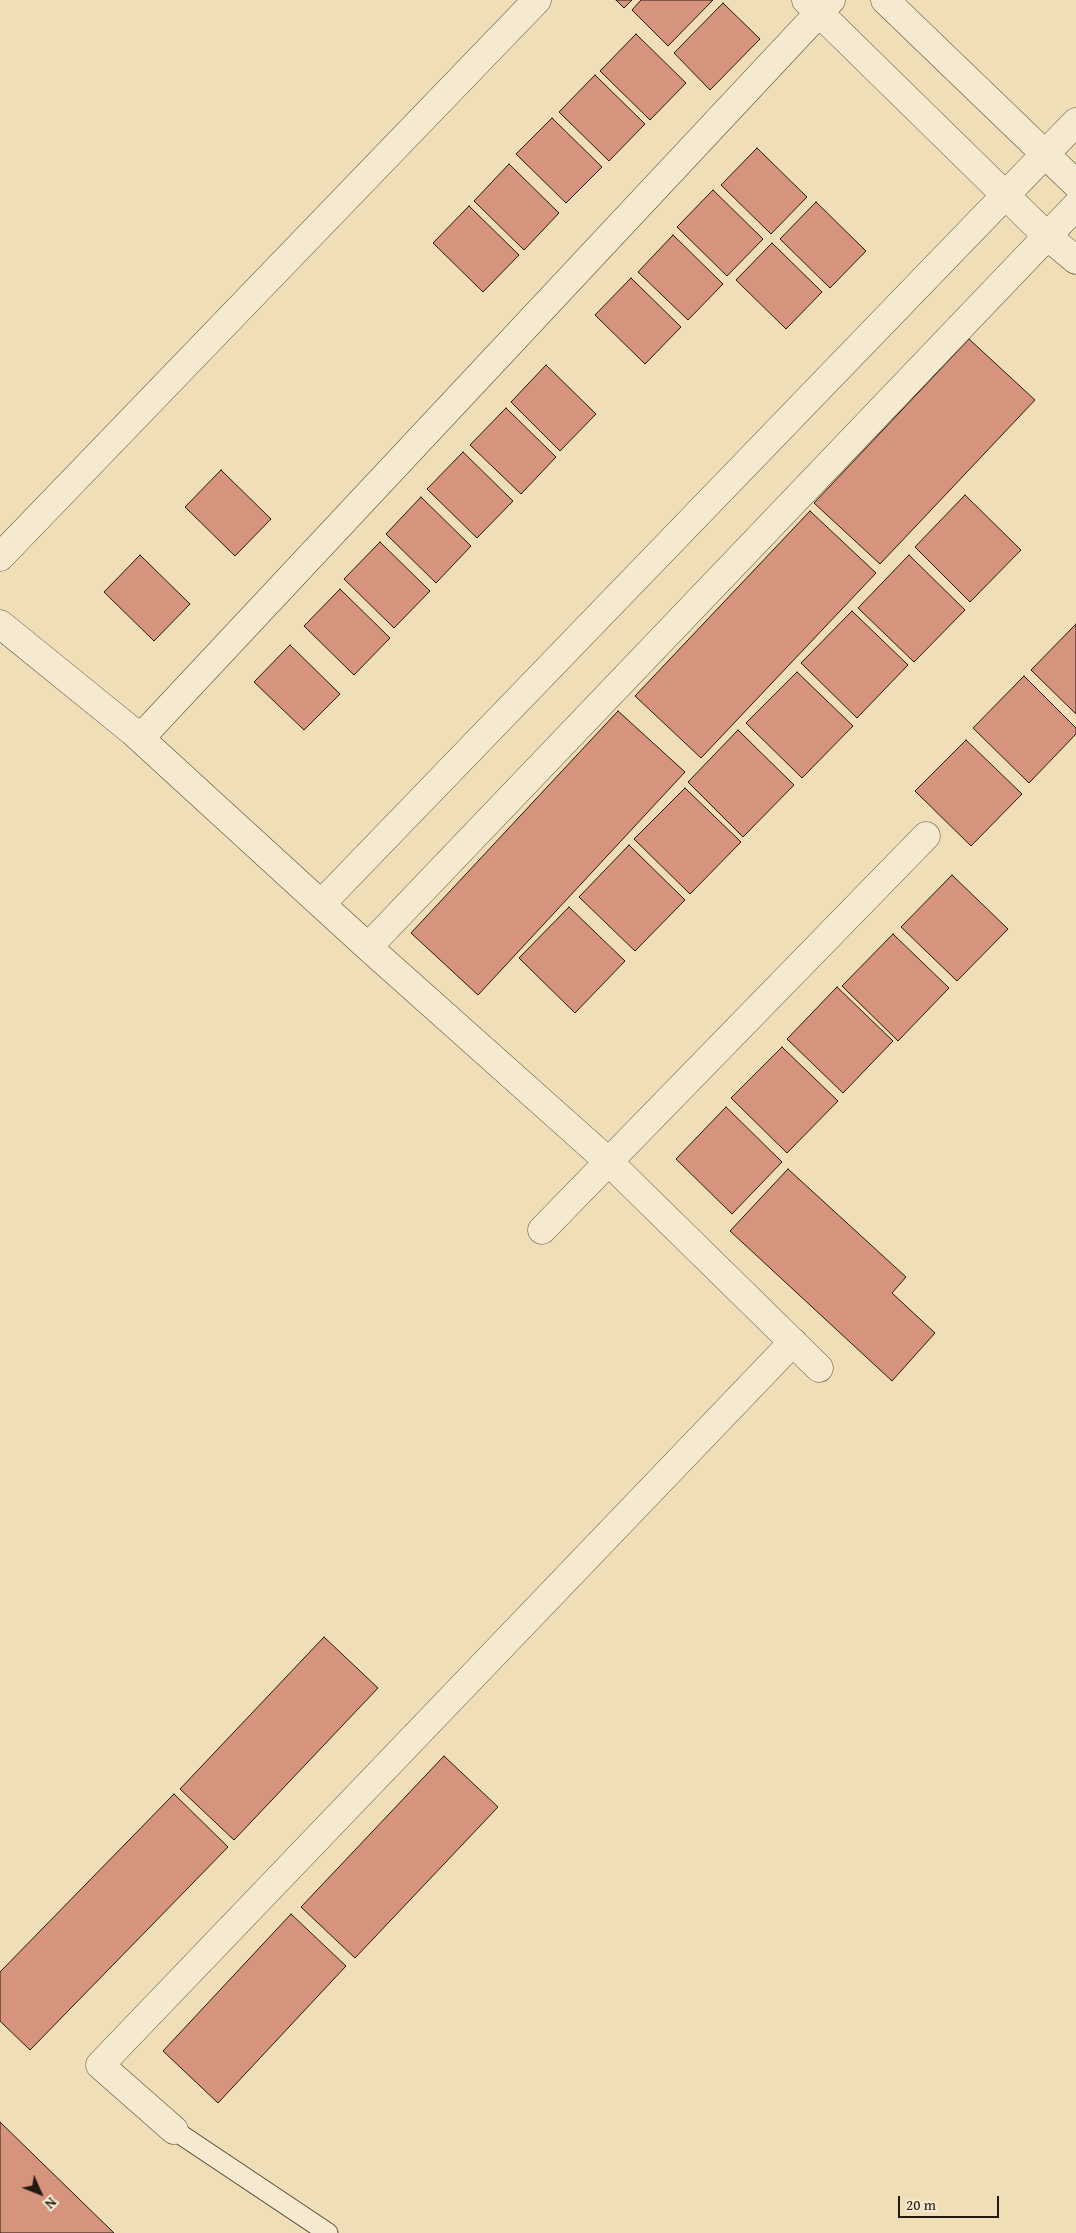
<!DOCTYPE html>
<style>
body{margin:0}
#map{position:relative;width:1076px;height:2233px;overflow:hidden;background:#f0deb6;font-family:"Gentium Book Plus",serif}
canvas{display:block}
.north{position:absolute;left:15px;top:2168px;width:50px;height:50px;-webkit-text-stroke:4px #f5ead0;paint-order:stroke;rotate:134deg;font-size:14px;font-weight:700;line-height:20px;text-align:center;color:#241812}
.north::after{content:'';display:block;margin:auto;width:18px;height:22px;background:#241812;clip-path:polygon(50% 0,100% 100%,50% 72%,0 100%)}
.scale{position:absolute;left:898px;top:2196px;width:101px;height:22px;box-sizing:border-box;border:2px solid #241812;border-top:0;padding-left:6px;font-size:15px;line-height:18px;white-space:nowrap;color:#241812;-webkit-text-stroke:4px #f5ead0;paint-order:stroke}
</style>
<div id="map">
<canvas width="1076" height="2233"></canvas>
<div class="north">N</div>
<div class="scale">20 m</div>
</div>
<script>
const ctx = document.querySelector('canvas').getContext('2d');
ctx.lineJoin = 'round';
function paint(path, color) { ctx.fillStyle = color; ctx.fill(path, 'evenodd'); }
const toPath = rows => new Path2D(rows.map(r => 'M' + r).join(''));
function trace(path, color, width, dash) { ctx.strokeStyle = color; ctx.lineWidth = width; ctx.lineCap = dash ? 'butt' : 'round'; ctx.setLineDash(dash || []); ctx.stroke(path); }
const building = toPath([
 [616,0,632,0,624,8,616,0],
 [641,0,713,0,668,46,632,10,641,0],
 [723,3,760,39,710,90,674,53,723,3],
 [636,34,686,83,650,120,600,71,636,34],
 [595,75,645,124,609,161,559,112,595,75],
 [552,118,602,167,566,203,516,154,552,118],
 [757,148,807,197,771,234,721,185,757,148],
 [509,164,559,213,524,250,474,201,509,164],
 [713,190,763,239,727,276,677,227,713,190],
 [816,202,866,251,830,288,780,239,816,202],
 [469,206,519,255,483,292,433,243,469,206],
 [673,235,723,284,688,320,638,272,673,235],
 [772,243,822,292,786,329,736,280,772,243],
 [631,278,681,327,645,364,595,315,631,278],
 [969,339,1035,400,880,564,814,503,969,339],
 [546,365,596,414,560,451,511,402,546,365],
 [506,408,556,457,521,494,470,445,506,408],
 [463,452,513,501,477,538,427,489,463,452],
 [221,470,271,519,235,556,185,507,221,470],
 [965,495,1021,550,970,602,915,547,965,495],
 [421,497,471,546,436,583,386,534,421,497],
 [810,511,876,573,701,758,635,696,810,511],
 [380,542,430,591,394,628,344,579,380,542],
 [140,555,190,604,154,641,104,592,140,555],
 [909,555,965,610,914,662,858,608,909,555],
 [340,589,390,638,354,675,304,626,340,589],
 [852,611,908,665,857,718,801,663,852,611],
 [1076,624,1076,714,1031,670,1076,624],
 [290,645,340,694,304,730,254,682,290,645],
 [797,672,853,726,802,778,746,723,797,672],
 [1024,676,1076,728,1076,734,1029,783,973,728,1024,676],
 [618,711,685,772,478,995,411,933,618,711],
 [738,730,794,785,743,837,688,782,738,730],
 [966,740,1022,794,971,846,915,791,966,740],
 [685,788,741,842,690,894,634,839,685,788],
 [629,845,685,900,635,951,579,897,629,845],
 [952,875,1008,929,957,981,901,927,952,875],
 [569,907,625,961,575,1013,519,958,569,907],
 [893,934,949,988,898,1041,842,986,893,934],
 [837,987,893,1041,843,1093,787,1039,837,987],
 [782,1047,838,1101,787,1153,731,1098,782,1047],
 [726,1107,782,1162,732,1214,676,1159,726,1107],
 [788,1169,906,1277,892,1293,935,1333,892,1381,730,1231,788,1169],
 [324,1637,378,1688,234,1840,180,1789,324,1637],
 [444,1756,498,1807,355,1958,301,1907,444,1756],
 [174,1794,228,1847,30,2050,0,2021,0,1972,174,1794],
 [291,1914,346,1966,218,2103,163,2051,291,1914],
 [0,2122,114,2233,0,2233,0,2122]
]);
const service = toPath([
 [174,2130,328,2233]
]);
const minor = toPath([
 [806,0,1047,236,1076,260],
 [885,0,1076,184],
 [0,557,537,0],
 [0,624,132,731,141,733,146,732,831,0],
 [132,731,368,947,609,1162,819,1368],
 [321,904,1076,122],
 [368,947,1076,206],
 [542,1230,926,836],
 [174,2130,100,2065,793,1342]
]);
paint(building, '#d6947c');
trace(building, '#241812', 1);
trace(service, '#574a3b', 21);
trace(minor, '#574a3b', 29);
trace(service, '#f5ead0', 19);
trace(minor, '#f5ead0', 28);
</script>
